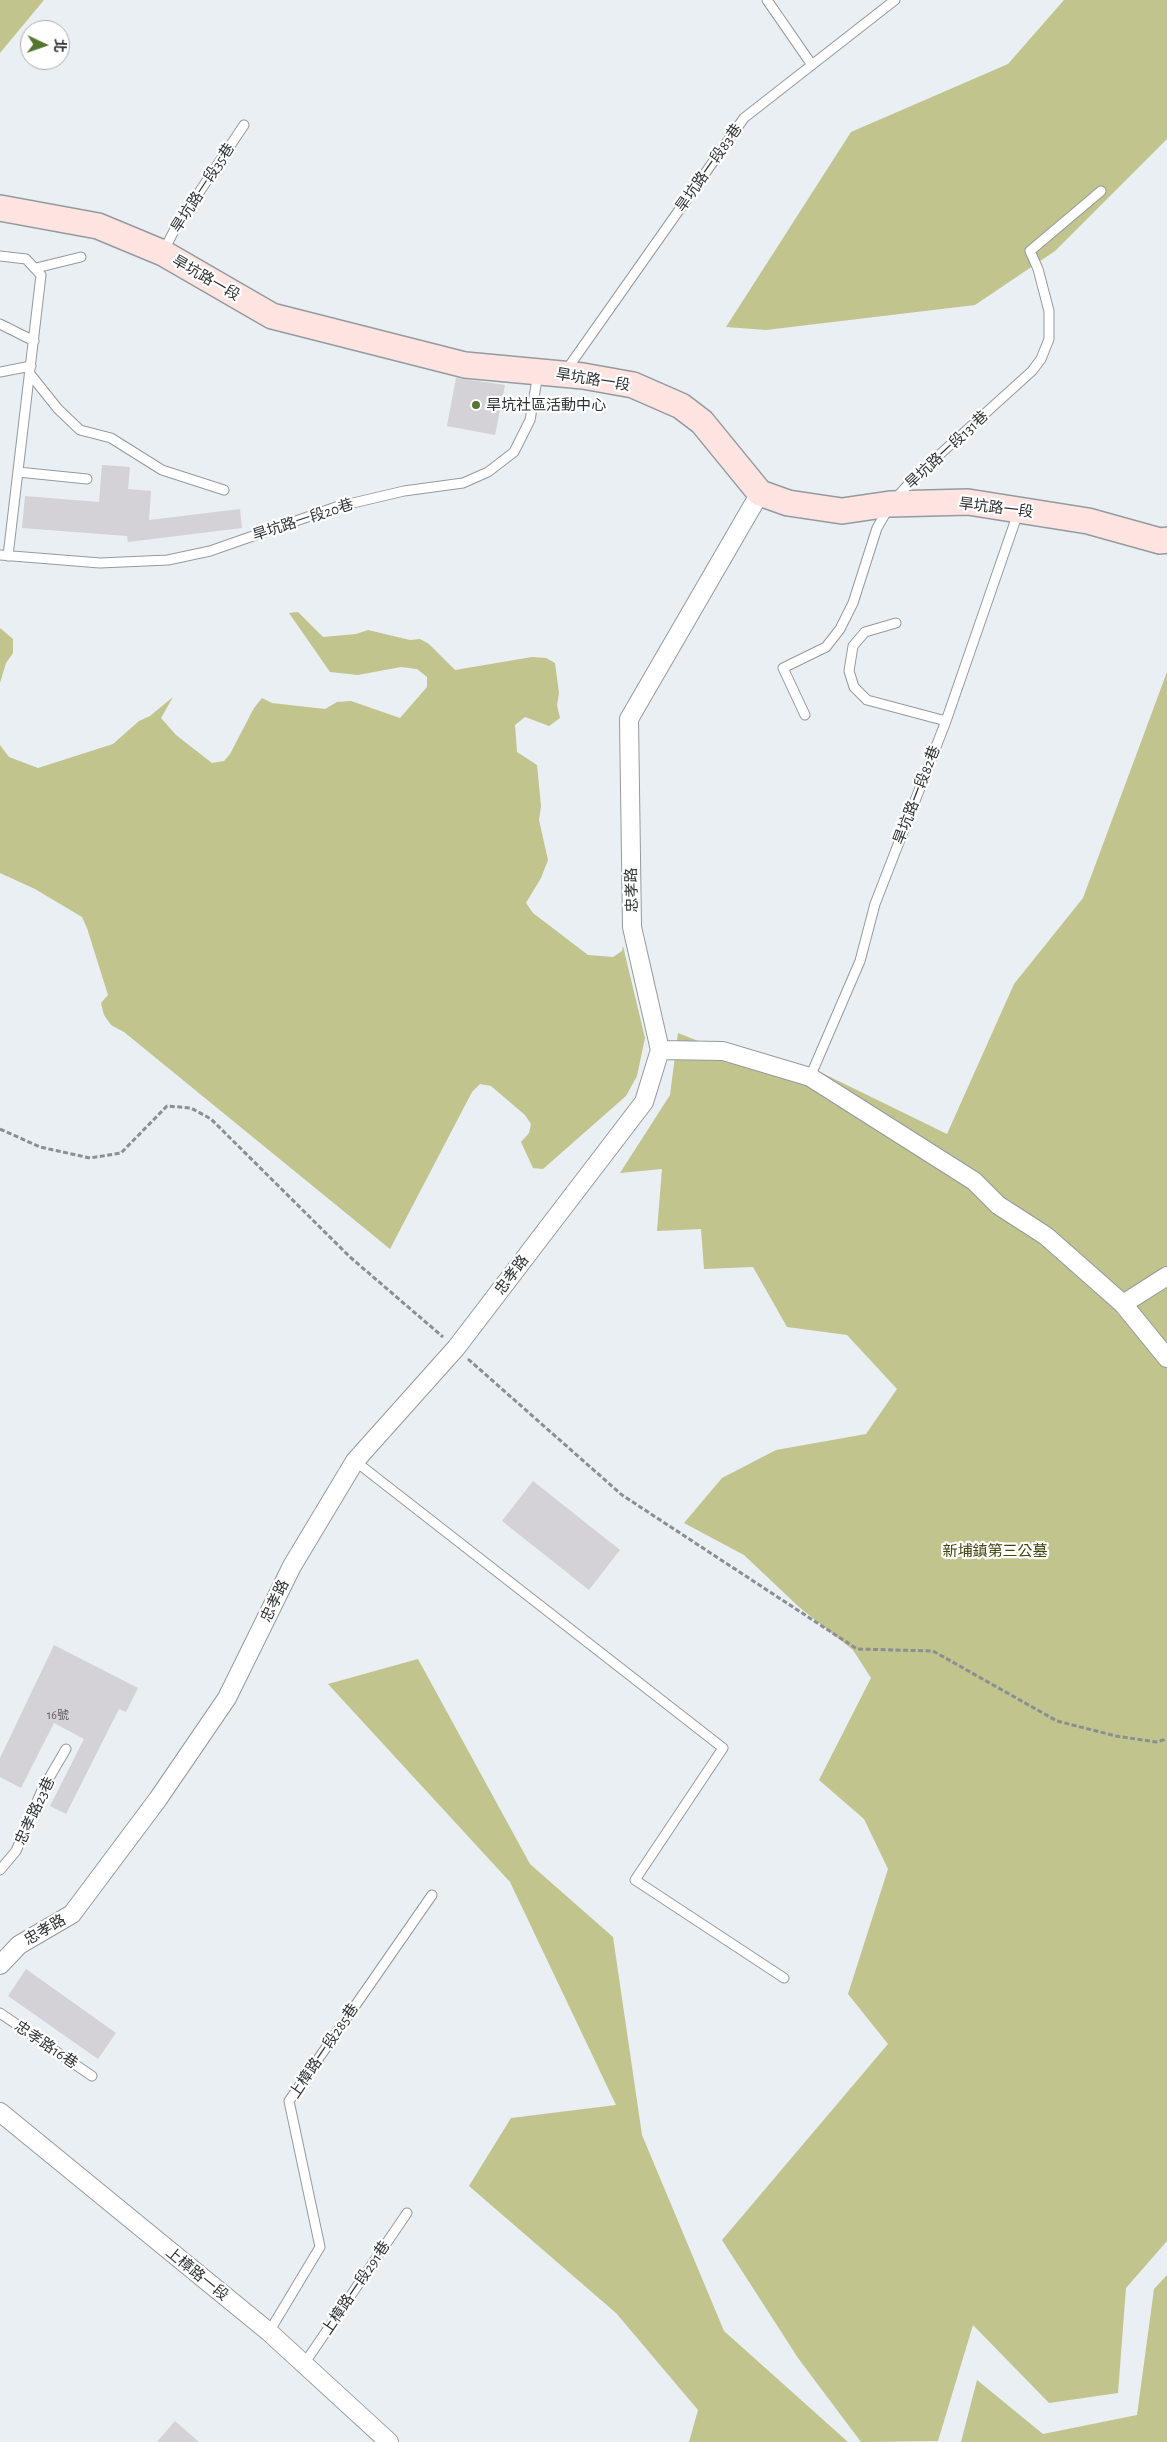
<!DOCTYPE html>
<meta charset="utf-8">
<style>
body{margin:0}
#map{position:relative;width:1167px;height:2442px;overflow:hidden;background:#e9eff3;font-family:"Alegreya Sans","Noto Sans TC",sans-serif}
canvas{display:block}
.north{position:absolute;left:20px;top:20px;width:50px;height:50px;box-sizing:border-box;background:#fff;border:1px solid #acadad;border-radius:50%;rotate:93deg;font-size:14px;font-weight:700;line-height:20px;text-align:center;color:#2f3233}
.north::after{content:'';display:block;margin:auto;width:18px;height:22px;background:#54762e;clip-path:polygon(50% 0,100% 100%,50% 72%,0 100%)}
</style>
<div id="map">
<canvas width="1167" height="2442"></canvas>
<div class="north">北</div>
</div>
<script>
const ctx = document.querySelector('canvas').getContext('2d');
ctx.lineJoin = 'round';
function paint(path, color) { ctx.fillStyle = color; ctx.fill(path, 'evenodd'); }
const toPath = rows => new Path2D(rows.map(r => 'M' + r).join(''));
function trace(path, color, width, dash) { ctx.strokeStyle = color; ctx.lineWidth = width; ctx.lineCap = dash ? 'butt' : 'round'; ctx.setLineDash(dash || []); ctx.stroke(path); }
function write(font, color, halo, rows, align = 'center') {
  ctx.font = font + ' "Alegreya Sans","Noto Sans TC",sans-serif'; ctx.lineWidth = 4.5; ctx.setLineDash([]); ctx.textBaseline = 'middle'; ctx.strokeStyle = halo; ctx.fillStyle = color; for (const [text, x, y, turn = 0] of rows) {
    ctx.save(); ctx.translate(x, y); ctx.rotate((+turn || 0) * Math.PI / 180); ctx.textAlign = isNaN(turn) ? turn : align; if (halo) ctx.strokeText(text, 0, 0); ctx.fillText(text, 0, 0); ctx.restore();
  }
}
const green = toPath([
 [0,0,44,0,0,53],
 [1064,0,1167,0,1167,139,1055,251,975,305,766,330,726,327,851,132,1008,64],
 [298,612,323,637,356,634,368,630,410,640,420,639,429,644,455,670,532,657,546,658,555,663,559,693,557,705,560,718,549,726,525,717,515,725,517,752,537,765,541,806,539,820,548,860,541,878,526,903,533,913,588,955,613,957,622,951,623,946,645,1038,637,1076,626,1096,543,1169,533,1168,521,1142,529,1133,531,1124,525,1115,491,1086,480,1084,472,1092,390,1249,124,1032,111,1025,104,1015,101,1003,108,995,87,928,82,917,35,889,0,873,0,745,9,757,38,768,113,744,139,721,150,716,173,697,161,718,176,735,212,763,224,761,230,754,254,708,262,698,272,703,325,709,337,702,351,701,400,718,427,687,427,677,417,669,401,667,358,675,330,672,289,613],
 [0,628,13,639,13,653,6,663,0,683],
 [1167,672,1167,2241,1126,2288,1118,2393,1049,2403,973,2325,938,2441,861,2442,798,2358,722,2240,888,2044,848,1994,888,1869,864,1819,819,1780,871,1678,853,1650,799,1607,744,1555,684,1523,722,1478,776,1450,866,1434,897,1389,847,1335,787,1327,753,1267,704,1269,701,1229,657,1231,662,1169,620,1173,670,1095,678,1033,711,1046,816,1070,947,1134,1014,984,1083,898],
 [418,1659,530,1864,613,1937,642,2135,724,2331,848,2442,689,2442,698,2410,616,2313,469,2186,511,2118,616,2105,510,1882,328,1684],
 [1167,2275,1167,2442,961,2442,977,2380,1043,2434,1137,2415,1154,2289]
]);
const building = toPath([
 [456,378,505,385,495,435,447,426],
 [102,465,130,467,128,489,151,491,149,520,240,509,242,528,128,542,127,536,22,528,25,496,99,502],
 [533,1481,620,1550,589,1590,502,1521],
 [54,1645,138,1688,126,1712,119,1709,66,1814,50,1806,84,1739,54,1723,21,1788,0,1777,0,1758],
 [26,1969,116,2033,98,2059,8,1996],
 [175,2421,199,2442,157,2442]
]);
const path = toPath([
 [0,1129,40,1147,90,1158,121,1153,167,1106,191,1108,211,1119,350,1257,443,1337],
 [468,1359,622,1495,857,1649,933,1651,1057,1721,1116,1736,1156,1742,1167,1739]
]);
const lane = toPath([
 [767,0,812,65],
 [163,252,176,227,244,125],
 [0,256,26,259,41,275,8,556],
 [36,268,81,257],
 [0,324,34,341],
 [0,372,31,366],
 [565,372,744,118,895,0],
 [30,374,58,409,80,430,111,438,162,470,224,490],
 [18,472,87,479],
 [895,499,917,475,1032,371,1041,359,1049,339,1049,311,1038,269,1030,251,1101,191],
 [0,555,100,563,168,560,210,551,336,507,404,491,463,483,488,472,514,452,530,420,538,374],
 [896,623,865,632,853,646,849,671,854,687,867,700,946,721],
 [805,715,783,668,826,647,840,629,853,603,877,528,888,509],
 [810,1077,860,961,875,904,946,721,1018,513],
 [355,1461,723,1748,635,1880,784,1978],
 [0,1870,16,1851,42,1790,66,1749],
 [0,2013,92,2076],
 [269,2332,320,2247,289,2101,432,1895],
 [304,2364,407,2213]
]);
const street = toPath([
 [660,1050,723,1051,810,1077,974,1181,998,1205,1046,1236,1123,1304,1167,1358],
 [1123,1304,1167,1276],
 [0,1965,19,1945,72,1914,158,1799,227,1698,292,1566,355,1461,456,1348,644,1102,660,1050,632,927,629,719,760,493],
 [0,2112,269,2332,389,2442]
]);
const secondary = toPath([
 [0,208,98,226,163,253,272,316,465,365,583,376,633,385,681,406,702,422,760,493,788,503,842,511,890,504,968,502,1088,521,1160,541,1167,540]
]);
const markers = [
 [476,405,5,"#54762e"]
];
const numberNames = [
 ["16號",58,1715]
];
const streetNames = [
 ["旱坑路一段83巷",709,168,-55],
 ["旱坑路一段35巷",203,188,-57],
 ["旱坑路一段",206,278,30],
 ["旱坑路一段",593,380,9],
 ["旱坑路一段131巷",947,450,-43],
 ["旱坑路一段",996,508,7],
 ["旱坑路一段20巷",303,520,-18],
 ["旱坑路一段82巷",917,795,-69],
 ["忠孝路",632,890,-91],
 ["忠孝路",512,1275,-53],
 ["忠孝路",275,1601,-64],
 ["忠孝路23巷",35,1811,-65],
 ["忠孝路",45,1930,-30],
 ["忠孝路16巷",46,2045,34],
 ["上樟路一段285巷",324,2051,-56],
 ["上樟路一段",197,2274,39],
 ["上樟路一段291巷",356,2288,-56]
];
const poiNames = [
 ["旱坑社區活動中心",486,405]
];
const parkNames = [
 ["新埔鎮第三公墓",995,1551]
];
paint(green, '#c1c48d');
paint(building, '#d4d1d7');
trace(lane, '#959a9e', 11);
trace(street, '#959a9e', 20);
trace(secondary, '#959a9e', 28);
trace(path, '#8b8f92', 3, [5, 2.5]);
trace(lane, '#fff', 9);
trace(street, '#fff', 18);
trace(secondary, '#fde4e0', 25);
for (const [x, y, r, color] of markers) { const dot = new Path2D(); dot.arc(x, y, r, 0, 2 * Math.PI); ctx.fillStyle = color; ctx.fill(dot); trace(dot, '#fff', 2); }
write('12px', '#585a5c', null, numberNames);
write('15px', '#2f3233', '#fff', streetNames);
write('15px', '#2f3233', '#fff', poiNames, 'left');
write('15px', '#42430e', '#fff', parkNames);
</script>
